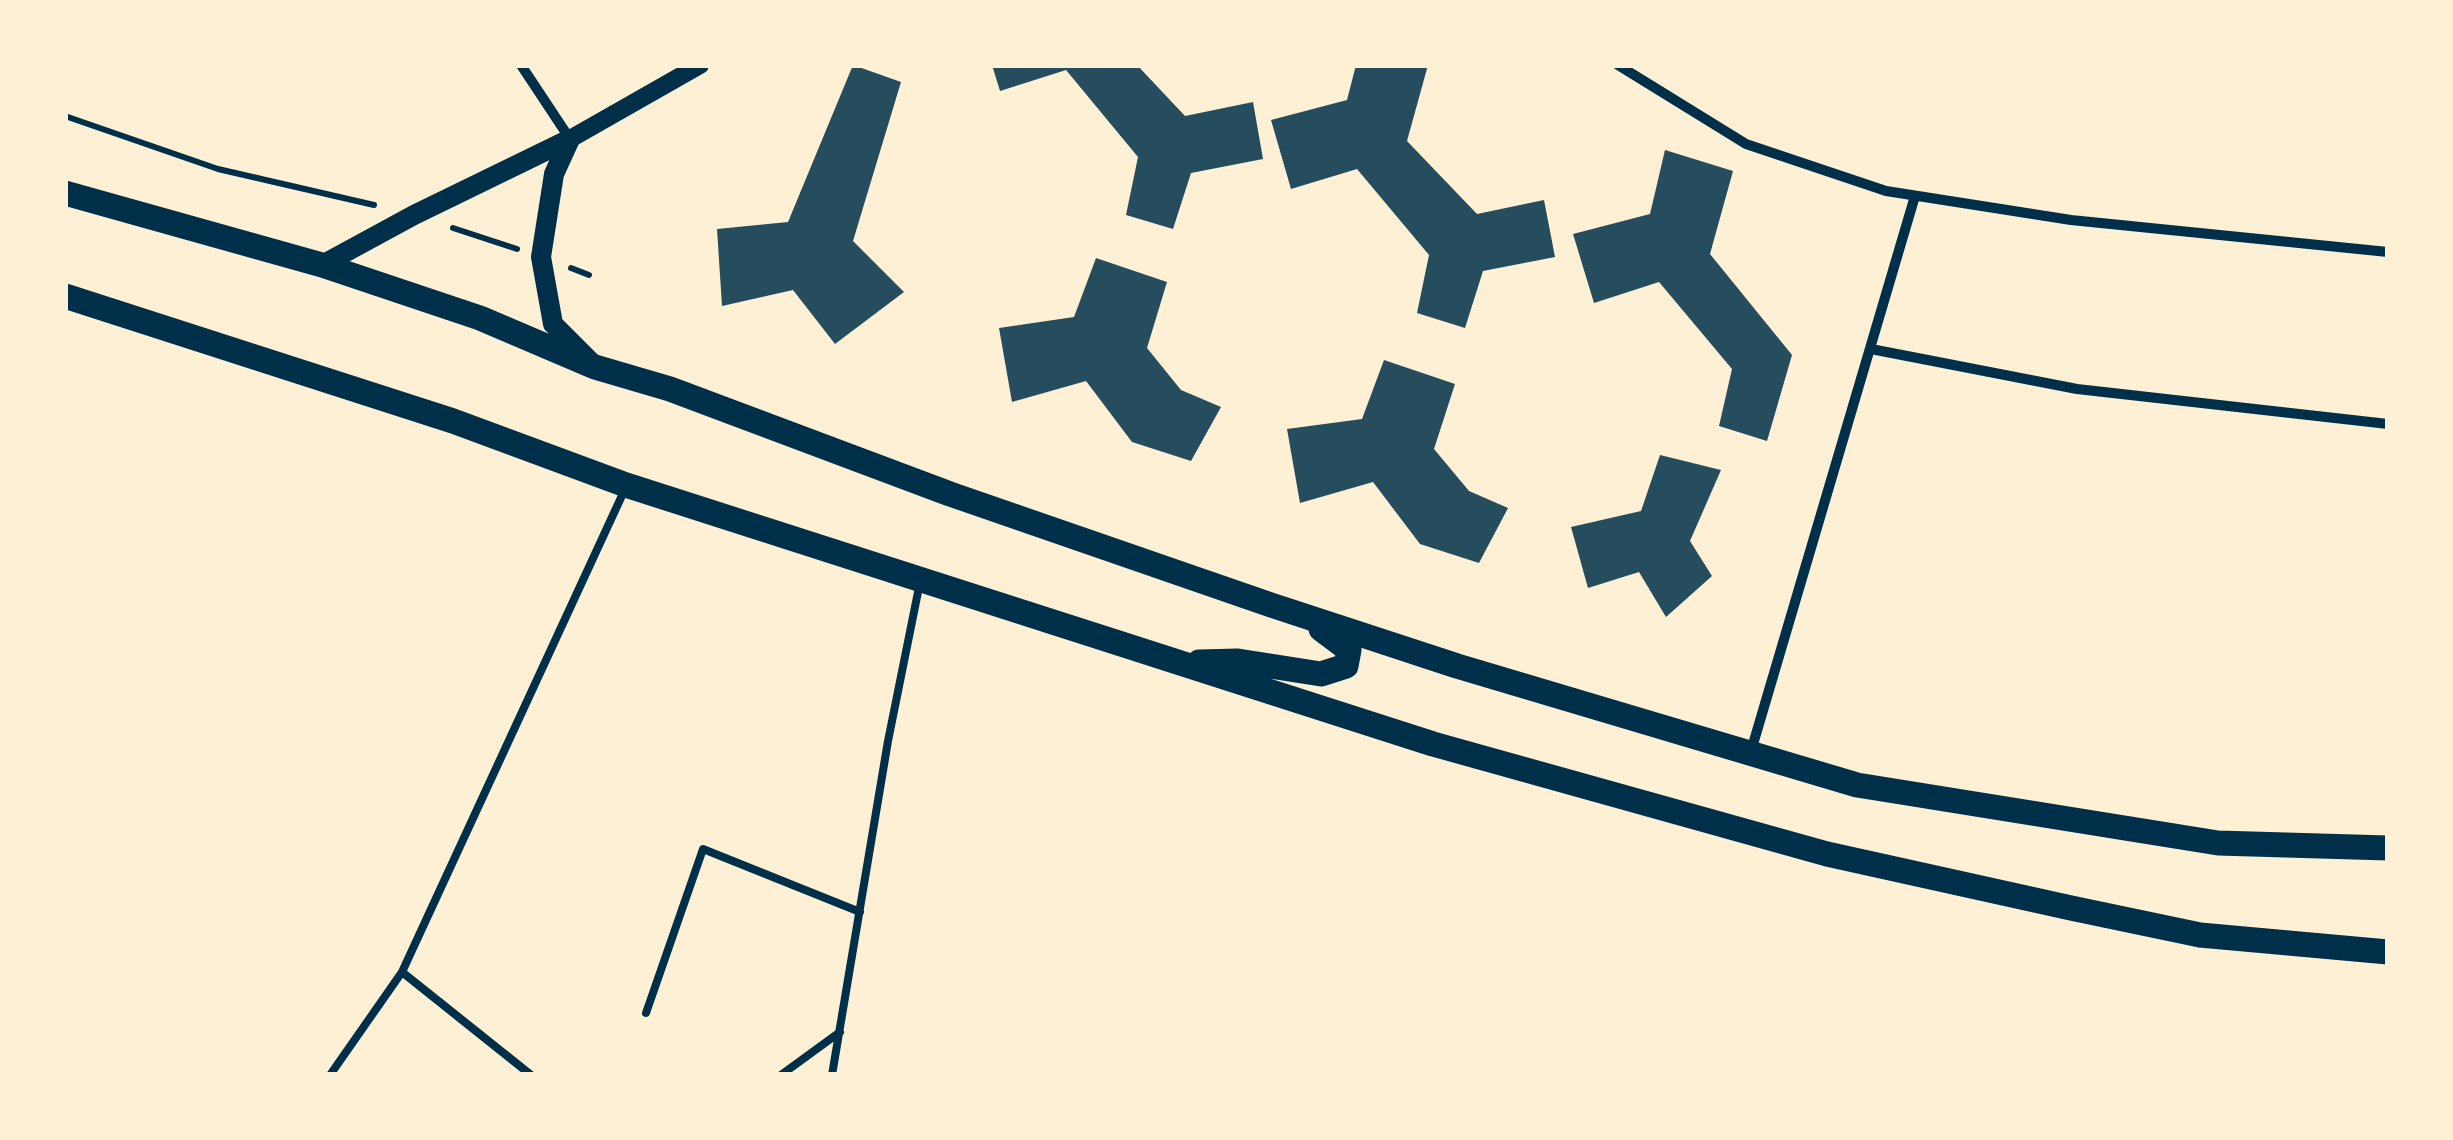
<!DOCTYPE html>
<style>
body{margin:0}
#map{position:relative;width:2453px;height:1140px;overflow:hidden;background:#fdf0d5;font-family:"Exo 2",sans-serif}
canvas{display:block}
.frame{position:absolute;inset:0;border:68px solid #fdf0d5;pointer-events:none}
</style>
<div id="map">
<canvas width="2453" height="1140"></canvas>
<div class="frame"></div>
</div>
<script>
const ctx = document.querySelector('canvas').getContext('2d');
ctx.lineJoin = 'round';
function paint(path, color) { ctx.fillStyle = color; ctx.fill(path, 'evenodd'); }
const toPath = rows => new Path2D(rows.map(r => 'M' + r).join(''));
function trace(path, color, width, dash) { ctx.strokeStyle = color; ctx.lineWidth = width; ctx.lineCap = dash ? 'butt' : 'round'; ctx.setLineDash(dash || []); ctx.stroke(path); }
const building = toPath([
 [853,65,901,82,853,241,904,292,835,344,793,290,722,306,717,229,788,222],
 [992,65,1137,65,1185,116,1253,102,1263,159,1191,173,1173,229,1126,215,1138,157,1066,70,1000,91],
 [1356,65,1428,65,1407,141,1477,214,1544,200,1555,257,1483,271,1465,328,1417,313,1429,255,1357,169,1291,189,1271,120,1347,100],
 [1665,150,1733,171,1710,254,1792,355,1767,441,1719,426,1732,369,1659,282,1594,303,1573,234,1650,214],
 [1096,258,1167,282,1147,348,1181,390,1221,407,1191,461,1132,442,1086,381,1012,402,999,328,1074,317],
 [1384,360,1455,384,1434,449,1469,491,1508,508,1479,563,1420,544,1373,482,1300,503,1287,429,1362,419],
 [1660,455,1721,470,1690,541,1712,576,1666,617,1639,572,1588,588,1571,527,1641,511]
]);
const path = toPath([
 [65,116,218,169,374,205],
 [453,228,517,249],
 [571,268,589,275]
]);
const service = toPath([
 [402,972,531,1075],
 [646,1013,703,849,860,912],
 [330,1075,402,972,625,489],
 [781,1075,840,1032],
 [832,1075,888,741,920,582]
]);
const minor = toPath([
 [521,65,570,139],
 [1618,65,1746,144,1886,191,2071,220,2388,252],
 [1871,349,2077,389,2388,424],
 [1751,751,1915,196]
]);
const tertiary = toPath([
 [570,139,700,65]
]);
const secondary = toPath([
 [570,139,554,174,541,257,553,324,590,361],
 [322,265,414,215,570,139]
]);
const primary = toPath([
 [65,193,322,265,480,318,595,367,670,389,950,494,1271,605,1457,666,1857,785,2218,843,2388,848],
 [65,296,453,421,626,485,1433,744,1827,854,2071,908,2200,935,2388,952],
 [1199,662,1238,661,1321,674,1346,666,1349,650,1321,629]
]);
paint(building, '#264d5e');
trace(path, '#003049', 6);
trace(service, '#003049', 8);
trace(minor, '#003049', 10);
trace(tertiary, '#003049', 18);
trace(secondary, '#003049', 20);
trace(primary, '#003049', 25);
</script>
